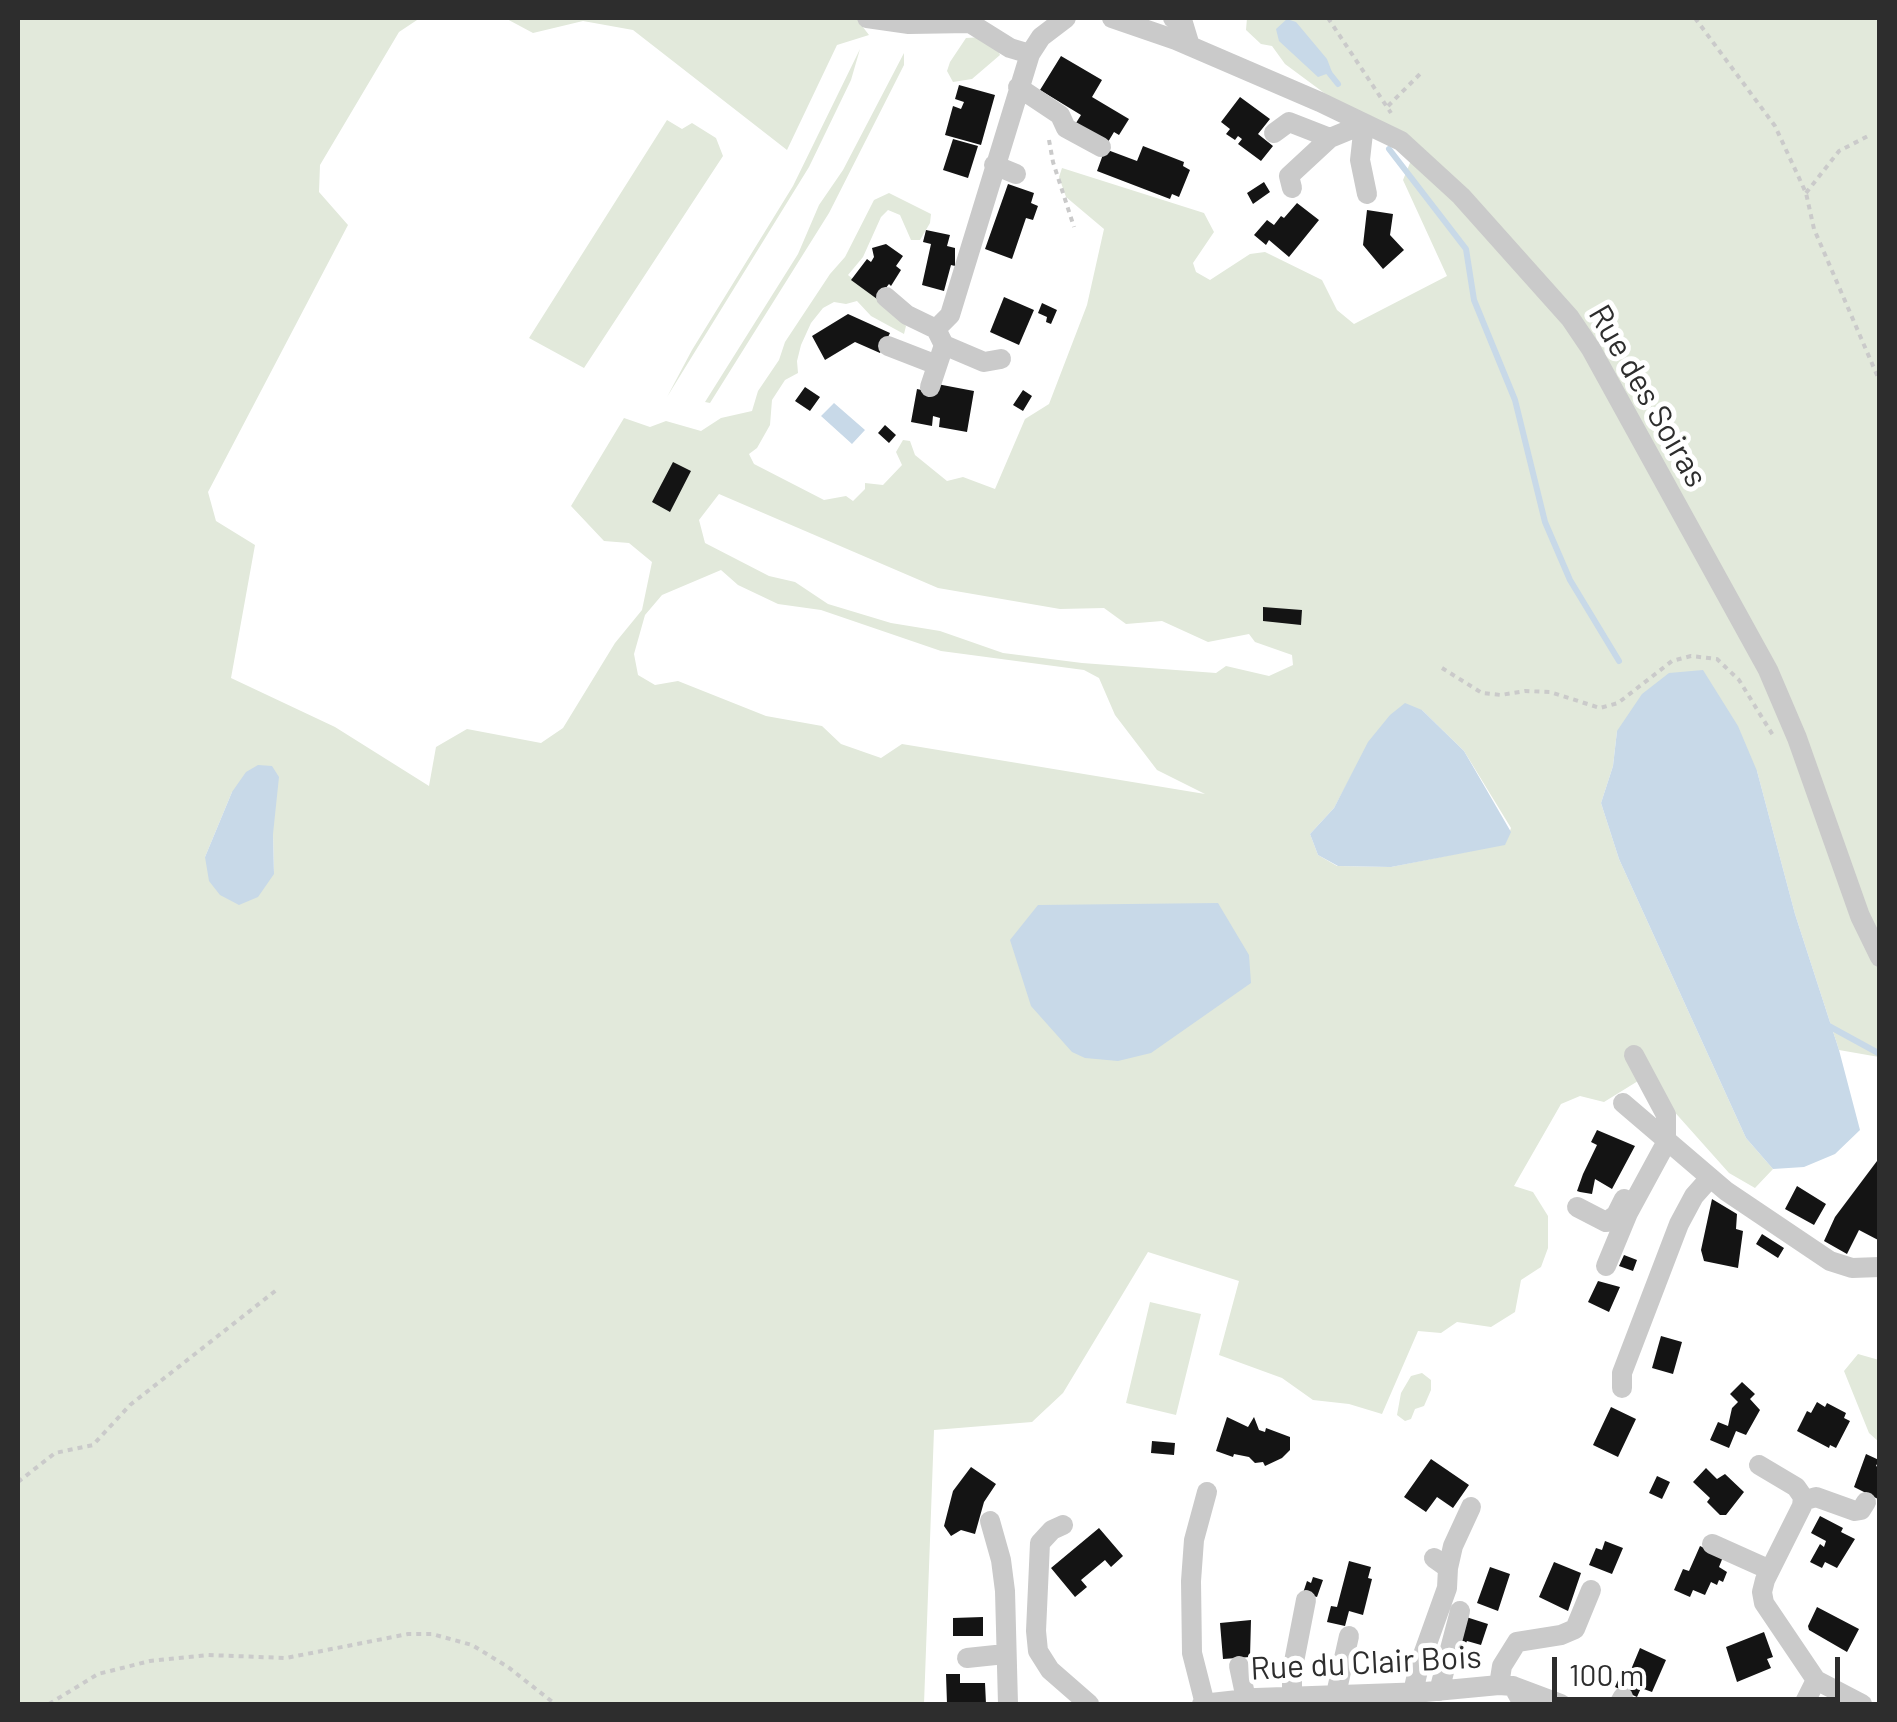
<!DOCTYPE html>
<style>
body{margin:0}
#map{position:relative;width:1897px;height:1722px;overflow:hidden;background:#fff;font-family:Barlow,sans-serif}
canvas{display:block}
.frame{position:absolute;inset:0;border:20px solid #2d2d2d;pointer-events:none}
.scale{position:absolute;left:1552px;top:1657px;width:288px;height:45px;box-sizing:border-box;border:5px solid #2d2d2d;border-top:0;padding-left:12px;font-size:30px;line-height:35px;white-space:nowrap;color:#2d2d2d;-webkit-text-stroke:8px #fff;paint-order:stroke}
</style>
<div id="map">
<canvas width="1897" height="1722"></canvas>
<div class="frame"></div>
<div class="scale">100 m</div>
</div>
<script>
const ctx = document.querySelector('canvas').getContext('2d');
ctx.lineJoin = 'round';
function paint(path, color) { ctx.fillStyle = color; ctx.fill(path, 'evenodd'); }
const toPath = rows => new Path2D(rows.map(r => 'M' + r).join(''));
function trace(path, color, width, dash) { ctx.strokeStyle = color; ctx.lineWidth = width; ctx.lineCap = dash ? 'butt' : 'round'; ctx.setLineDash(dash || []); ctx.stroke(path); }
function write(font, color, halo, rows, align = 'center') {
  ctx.font = font + ' Barlow,sans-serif'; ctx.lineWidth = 10; ctx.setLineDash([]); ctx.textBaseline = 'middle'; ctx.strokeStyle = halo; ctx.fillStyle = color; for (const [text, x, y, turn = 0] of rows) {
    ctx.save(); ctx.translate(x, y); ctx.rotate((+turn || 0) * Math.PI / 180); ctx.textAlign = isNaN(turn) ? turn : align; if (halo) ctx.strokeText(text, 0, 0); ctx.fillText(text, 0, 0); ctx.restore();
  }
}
const green = toPath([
 [18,18,420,18,399,32,320,165,319,192,348,225,208,492,216,521,255,545,231,678,335,727,429,786,436,747,467,729,541,743,563,728,615,643,642,610,652,562,629,543,604,541,571,506,624,418,650,427,666,421,701,431,721,418,752,411,758,391,779,360,785,342,830,274,845,257,874,200,889,193,931,214,930,223,920,240,911,240,900,215,888,210,881,217,863,257,848,275,894,313,906,326,904,334,871,316,857,301,846,304,834,302,823,308,811,323,801,345,797,361,798,373,785,380,772,400,770,425,757,448,749,454,754,464,824,500,846,496,853,501,865,489,865,483,883,485,902,465,896,452,903,440,910,441,915,455,947,481,963,477,995,489,1025,419,1049,404,1087,305,1104,229,1066,197,1059,177,1062,168,1204,213,1214,232,1193,263,1196,272,1210,280,1250,254,1265,252,1322,280,1337,310,1354,324,1447,276,1403,180,1412,158,1285,64,1272,46,1261,44,1246,30,1247,18,1879,18,1879,1057,1839,1050,1795,914,1757,771,1617,731,1613,766,1601,803,1619,859,1746,1138,1773,1169,1755,1188,1729,1173,1671,1108,1638,1081,1604,1102,1580,1096,1561,1104,1514,1186,1533,1192,1548,1216,1548,1248,1541,1267,1521,1280,1515,1312,1491,1327,1457,1322,1441,1333,1418,1331,1382,1414,1349,1404,1313,1400,1282,1378,1219,1355,1239,1281,1148,1252,1063,1393,1032,1422,934,1430,924,1704,18,1704],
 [719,494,938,588,1060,609,1104,608,1126,624,1162,621,1208,642,1249,634,1255,642,1292,655,1293,665,1269,676,1226,666,1216,673,1082,663,1003,653,940,631,891,623,828,604,795,582,769,576,705,543,699,520],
 [721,570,738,585,778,604,821,610,941,651,1084,670,1099,678,1115,715,1157,770,1205,794,902,744,881,758,841,744,822,726,766,716,678,681,655,685,638,675,634,654,645,615,662,595],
 [1422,710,1464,751,1511,828,1505,844,1391,867,1337,866,1318,855,1310,834,1334,808,1356,767],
 [232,792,273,834,274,874,205,857],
 [505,18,856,18,869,35,837,45,787,150,633,30,583,21,533,33],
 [982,37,997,48,1000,55,972,79,953,82,947,71,950,62,966,38],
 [860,49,851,80,809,167,667,397,692,350,793,186],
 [904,53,904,65,829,213,710,403,705,402,798,254,819,205,843,170],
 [667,120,682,129,692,123,716,138,723,156,584,368,529,338],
 [1150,1302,1201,1314,1176,1415,1126,1403],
 [1858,1354,1879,1360,1879,1442,1869,1433,1844,1371],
 [1422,1373,1431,1380,1431,1390,1424,1406,1415,1409,1411,1419,1405,1421,1397,1415,1401,1393,1411,1376]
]);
const water = toPath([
 [1287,19,1296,22,1327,59,1332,72,1318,77,1279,41,1276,29],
 [834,403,865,430,852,444,821,416],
 [1703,670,1738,726,1757,771,1795,914,1839,1050,1860,1130,1835,1154,1804,1167,1773,1169,1746,1138,1619,859,1601,803,1613,766,1617,731,1642,694,1669,673],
 [1405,703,1422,710,1464,751,1511,832,1505,845,1391,867,1338,866,1318,855,1310,834,1334,808,1368,742,1390,715],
 [258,765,272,766,279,777,273,834,274,874,258,897,239,905,220,895,209,881,205,857,232,792,246,772],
 [1218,903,1249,955,1251,983,1151,1053,1118,1061,1085,1058,1072,1052,1031,1006,1010,940,1038,905]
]);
const stream = toPath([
 [1326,69,1338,84],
 [1389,149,1466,249,1474,300,1515,400,1545,522,1570,580,1619,661],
 [1827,1025,1880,1054]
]);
const building = toPath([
 [1061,56,1102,80,1092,97,1129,119,1119,135,1114,132,1108,142,1076,123,1081,115,1040,90],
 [959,85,995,95,981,145,945,135,953,106,961,109,964,102,955,99],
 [1240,97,1270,119,1258,134,1273,146,1261,161,1238,144,1242,139,1238,136,1235,140,1226,134,1230,129,1221,122],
 [953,139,978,146,968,178,943,170],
 [1143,146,1184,162,1183,166,1190,170,1179,197,1172,194,1170,199,1097,171,1105,149,1137,161],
 [1264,182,1270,192,1253,204,1247,193],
 [1008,184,1034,193,1031,203,1038,206,1033,220,1026,218,1012,259,985,249],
 [1297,203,1319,220,1289,257,1269,240,1266,245,1254,235,1267,220,1274,225,1281,216,1284,218],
 [1367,210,1393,214,1390,235,1404,250,1383,269,1363,245],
 [926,230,950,235,947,246,955,248,955,266,951,265,944,291,922,285,931,244,923,242],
 [886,244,903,256,896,266,901,270,891,286,889,284,877,299,851,280,867,259,871,262,874,257,872,248],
 [1004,297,1034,310,1019,345,990,332],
 [1042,303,1057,310,1051,324,1046,322,1047,317,1038,313],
 [848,314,890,333,880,353,855,342,825,360,812,336],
 [937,384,974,391,967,432,939,427,940,418,933,416,932,426,911,422,917,389,935,393],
 [805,387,820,397,810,411,795,401],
 [1023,390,1032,396,1023,411,1013,405],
 [885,425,896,435,889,443,878,433],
 [673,462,691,471,670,512,652,502],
 [1263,607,1302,610,1301,625,1263,621],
 [1597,1130,1635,1146,1612,1189,1595,1179,1592,1194,1580,1192,1577,1191,1583,1174,1597,1145,1591,1142],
 [1880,1157,1880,1241,1859,1230,1847,1254,1824,1241,1835,1217],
 [1797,1186,1826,1204,1814,1225,1785,1209],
 [1712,1199,1737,1214,1736,1229,1743,1231,1738,1268,1704,1261,1701,1250],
 [1762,1234,1784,1248,1778,1258,1756,1244],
 [1624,1255,1637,1260,1633,1271,1619,1266],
 [1598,1281,1620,1287,1609,1312,1588,1302],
 [1661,1336,1682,1342,1673,1374,1652,1368],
 [1742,1382,1755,1394,1750,1399,1760,1410,1746,1435,1736,1431,1729,1448,1710,1440,1718,1422,1728,1426,1732,1408,1738,1402,1730,1394],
 [1817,1402,1825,1407,1827,1403,1846,1413,1844,1418,1850,1421,1836,1448,1830,1445,1829,1448,1797,1431,1807,1411,1811,1413],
 [1611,1407,1636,1419,1618,1457,1593,1445],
 [1227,1417,1248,1427,1254,1417,1259,1430,1265,1432,1266,1428,1290,1437,1290,1450,1282,1458,1265,1466,1263,1462,1255,1463,1249,1457,1234,1454,1233,1457,1216,1451],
 [1152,1441,1175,1443,1174,1455,1151,1453],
 [1866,1454,1879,1460,1876,1466,1880,1468,1878,1499,1854,1487],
 [1431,1459,1469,1485,1453,1508,1437,1497,1426,1512,1404,1497],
 [971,1467,996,1484,984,1502,975,1534,961,1530,951,1536,944,1526,953,1491],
 [1706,1468,1717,1479,1725,1474,1744,1492,1726,1515,1720,1515,1707,1502,1710,1498,1693,1482],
 [1657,1476,1670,1482,1662,1499,1649,1493],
 [1820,1516,1843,1528,1841,1532,1855,1539,1837,1568,1825,1562,1822,1568,1810,1562,1820,1544,1824,1547,1826,1541,1811,1533],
 [1099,1528,1123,1556,1111,1567,1105,1560,1081,1580,1087,1587,1075,1597,1051,1568],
 [1605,1541,1623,1548,1612,1574,1589,1565,1596,1548,1602,1550],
 [1700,1546,1723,1557,1719,1567,1727,1572,1723,1582,1719,1580,1717,1585,1711,1582,1705,1595,1693,1590,1690,1597,1674,1590,1683,1569,1689,1571],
 [1349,1561,1371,1567,1368,1578,1372,1579,1363,1615,1349,1611,1345,1626,1327,1622,1331,1606,1337,1607],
 [1554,1562,1581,1573,1568,1611,1539,1597],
 [1490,1567,1510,1574,1498,1611,1477,1603],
 [1313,1577,1323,1580,1317,1597,1303,1593,1307,1581,1311,1583],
 [1817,1607,1859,1629,1847,1652,1809,1630,1808,1626],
 [1463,1616,1488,1624,1481,1645,1467,1641,1465,1645,1456,1642],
 [983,1617,983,1636,953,1636,953,1618],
 [1251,1620,1250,1657,1223,1659,1220,1623],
 [1764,1632,1773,1657,1767,1659,1771,1668,1737,1682,1726,1647],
 [1640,1648,1666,1660,1652,1692,1641,1688,1637,1697,1615,1687,1623,1669,1630,1672],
 [946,1674,960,1674,960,1683,985,1683,986,1704,972,1704,972,1702,947,1704]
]);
const path = toPath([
 [1328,18,1391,113],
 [1695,18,1775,126,1806,193,1814,229,1880,382],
 [1388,106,1423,71],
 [1049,140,1053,162,1074,227],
 [1806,193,1839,151,1870,135],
 [1442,668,1482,693,1501,695,1525,691,1550,692,1600,708,1618,703,1672,661,1691,656,1717,659,1739,680,1774,737],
 [18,1482,55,1453,93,1445,130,1405,279,1288],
 [49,1704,98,1674,150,1661,208,1655,286,1658,408,1634,432,1634,472,1645,508,1667,555,1704]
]);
const minor = toPath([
 [867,18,909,24,970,23,1010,48,1030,54],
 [1112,18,1176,40,1320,102,1401,141,1461,196,1570,318,1591,349,1768,670,1797,738,1860,916,1880,957],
 [1173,18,1183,23,1190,46],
 [1018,87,1060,115,1066,128,1101,147],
 [1364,124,1360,160,1367,194],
 [1274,133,1289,122,1330,138],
 [994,165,1016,174],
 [1292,188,1289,176,1330,138,1364,124],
 [886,297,907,315,936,329,944,345,930,387],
 [936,329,950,315,1030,54,1041,37,1066,18],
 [944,345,984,362,1001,359],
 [888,346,937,365],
 [1623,1103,1726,1191,1830,1261,1852,1268,1880,1267],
 [1577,1207,1606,1222,1616,1215,1624,1199],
 [1606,1266,1628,1213,1666,1143,1666,1115,1634,1055],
 [1622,1388,1622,1373,1679,1224,1694,1196,1710,1178],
 [1759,1465,1796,1487,1803,1497,1802,1506,1765,1580,1762,1592,1764,1603,1816,1680,1804,1704],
 [1803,1501,1816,1497,1855,1511,1861,1510,1866,1502],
 [990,1521,1001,1560,1005,1591,1008,1704],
 [1063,1525,1052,1530,1040,1543,1036,1631,1038,1651,1050,1670,1089,1704],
 [1712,1544,1770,1570],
 [1448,1568,1453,1546,1471,1507],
 [967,1658,1005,1654],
 [1239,1666,1246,1699],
 [1816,1680,1862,1704],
 [1499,1685,1502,1666,1517,1642,1561,1635,1575,1629,1591,1590],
 [1513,1686,1561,1704],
 [1439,1691,1460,1611],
 [1413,1692,1419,1666,1447,1588,1448,1568,1434,1558],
 [1336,1694,1349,1636],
 [1292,1697,1292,1672,1306,1600],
 [1202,1704,1256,1698,1425,1692,1499,1685,1513,1686,1523,1704],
 [1205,1704,1192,1653,1191,1581,1194,1540,1207,1492],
 [1619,1704,1623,1697]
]);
const streetNames = [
 ["Rue des Soiras",1648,396,60],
 ["Rue du Clair Bois",1366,1663,-3]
];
paint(green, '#e2e9db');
paint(water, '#c8d9e8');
trace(stream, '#c8d9e8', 6);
paint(building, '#141414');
trace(path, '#cacaca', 4, [5, 5]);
trace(minor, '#cacaca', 20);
write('32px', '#2d2d2d', '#fff', streetNames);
</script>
